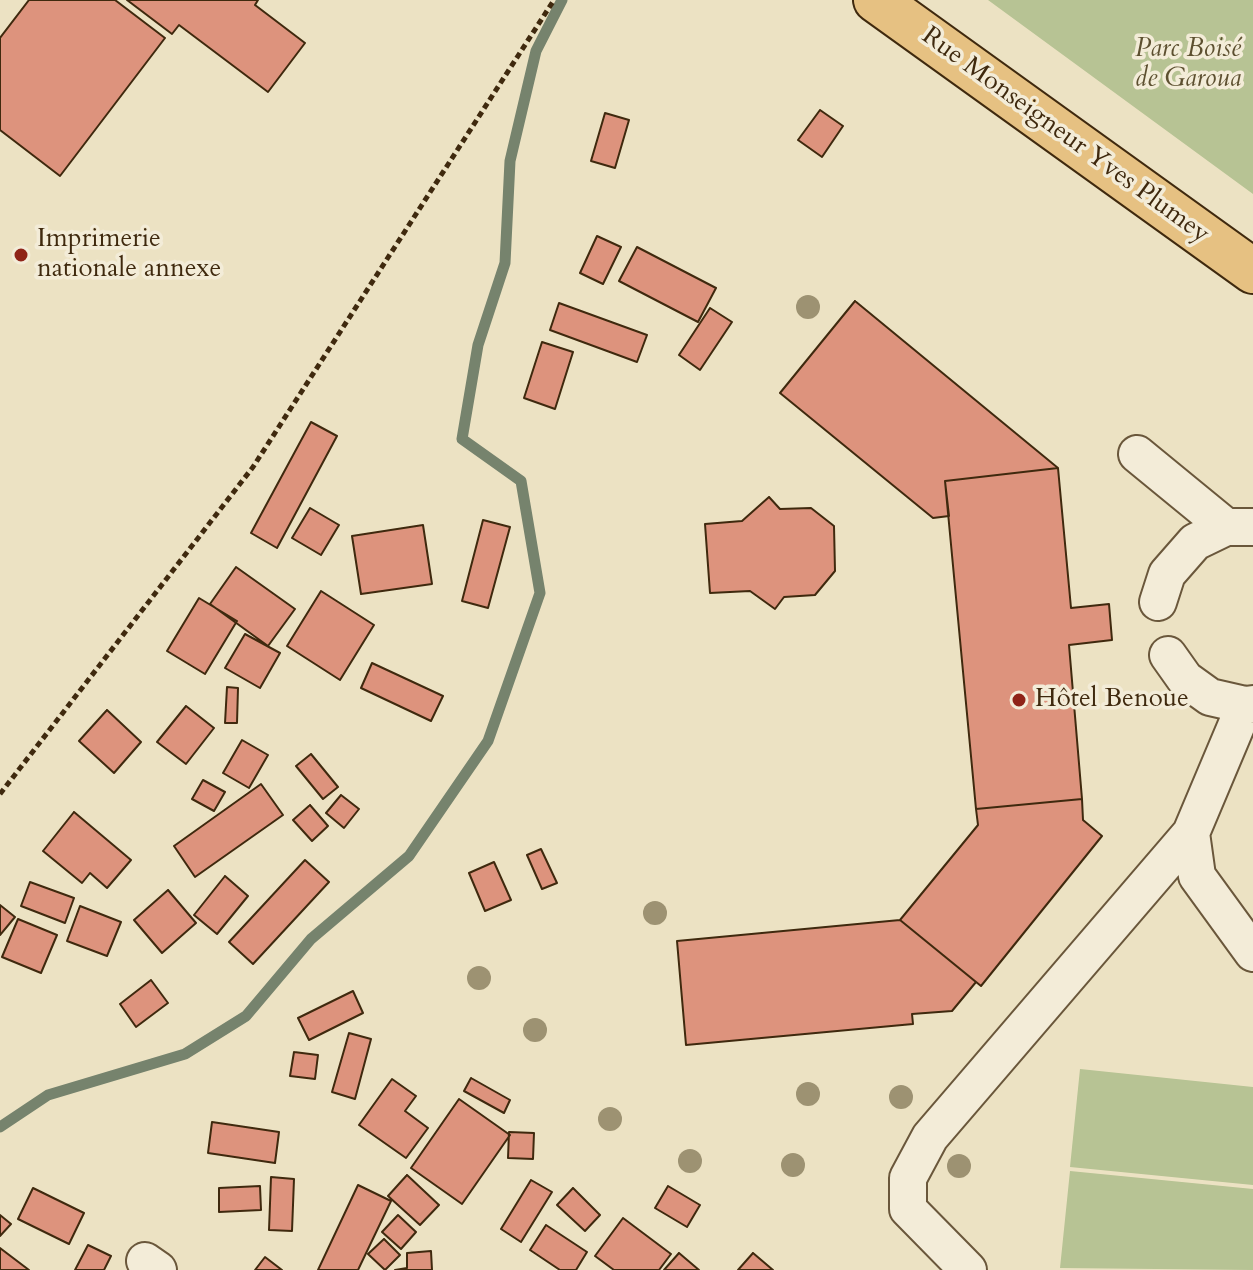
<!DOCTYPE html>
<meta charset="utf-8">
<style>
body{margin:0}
canvas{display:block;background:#ece2c3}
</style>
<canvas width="1253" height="1270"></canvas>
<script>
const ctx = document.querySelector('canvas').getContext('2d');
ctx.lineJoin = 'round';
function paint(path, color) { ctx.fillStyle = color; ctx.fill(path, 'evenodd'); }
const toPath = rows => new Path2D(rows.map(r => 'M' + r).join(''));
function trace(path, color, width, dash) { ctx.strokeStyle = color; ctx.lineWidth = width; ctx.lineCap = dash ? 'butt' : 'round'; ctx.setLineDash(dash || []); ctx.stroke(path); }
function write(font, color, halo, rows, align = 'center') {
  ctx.font = font + ' Cardo,serif'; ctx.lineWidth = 7; ctx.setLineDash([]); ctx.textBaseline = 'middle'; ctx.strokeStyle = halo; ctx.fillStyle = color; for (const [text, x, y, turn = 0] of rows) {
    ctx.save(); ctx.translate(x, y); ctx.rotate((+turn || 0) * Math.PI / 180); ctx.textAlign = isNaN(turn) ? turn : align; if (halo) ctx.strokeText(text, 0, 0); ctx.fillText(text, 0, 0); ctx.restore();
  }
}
const green = toPath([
 [988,0,1253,0,1253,194],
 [1080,1069,1253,1087,1253,1185,1070,1167],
 [1070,1171,1253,1189,1253,1270,1060,1268]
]);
const stream = toPath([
 [0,1127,48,1095,185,1054,246,1016,311,939,409,856,488,741,540,593,521,481,462,439,478,345,505,263,510,161,536,51,562,0]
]);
const building = toPath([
 [29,0,115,0,165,38,60,176,0,130,0,38,29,0],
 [127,0,258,0,255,5,305,43,268,92,179,25,172,34,127,0],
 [820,110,843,126,822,157,798,140,820,110],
 [605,113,629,120,615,168,591,161,605,113],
 [597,236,621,247,603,284,580,273,597,236],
 [637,247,716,288,698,322,619,281,637,247],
 [855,301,1058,468,945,481,949,516,933,518,780,393,855,301],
 [559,303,647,335,637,362,550,330,559,303],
 [710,308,732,322,700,370,679,355,710,308],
 [542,342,573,352,555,409,524,398,542,342],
 [311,422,337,436,277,548,251,533,311,422],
 [1058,468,1071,608,1109,604,1112,640,1069,645,1082,799,976,809,945,481,1058,468],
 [769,497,780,509,811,508,834,526,835,571,815,595,784,597,775,609,750,591,710,593,705,524,742,521,769,497],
 [310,508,339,525,321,555,292,538,310,508],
 [483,520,510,527,488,608,462,601,483,520],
 [423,525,432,584,361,594,352,536,423,525],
 [236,567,295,609,268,646,210,604,236,567],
 [321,591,374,625,340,680,287,646,321,591],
 [199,598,237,621,205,674,167,651,199,598],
 [245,634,280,653,260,688,225,668,245,634],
 [372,663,443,696,431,721,361,688,372,663],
 [227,687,238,688,237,723,225,723,227,687],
 [186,706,214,728,186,764,157,742,186,706],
 [107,710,141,742,114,773,79,741,107,710],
 [242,740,268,755,249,788,223,773,242,740],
 [311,754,338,787,323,799,296,766,311,754],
 [203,780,225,792,214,811,192,799,203,780],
 [261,784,283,815,195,877,174,846,261,784],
 [341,795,359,809,344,828,326,813,341,795],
 [1082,799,1083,820,1102,836,981,986,900,920,978,825,976,809,1082,799],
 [310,805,328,826,312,841,293,820,310,805],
 [74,812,131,860,107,888,90,873,82,883,43,851,74,812],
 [541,849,557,883,542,889,527,855,541,849],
 [305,860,329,882,253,964,229,942,305,860],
 [494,862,511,900,485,911,469,873,494,862],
 [225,876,248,896,217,934,194,915,225,876],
 [30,882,74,898,65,923,21,906,30,882],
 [168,890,196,923,162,953,134,920,168,890],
 [0,905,15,917,0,935,0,905],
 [80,906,121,922,107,956,67,941,80,906],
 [18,919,57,935,41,973,2,957,18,919],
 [900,920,976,982,952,1011,912,1014,913,1024,686,1045,677,941,900,920],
 [151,980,168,1003,136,1027,120,1004,151,980],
 [353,991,363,1013,309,1040,298,1018,353,991],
 [349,1033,371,1039,355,1099,332,1092,349,1033],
 [294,1052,318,1055,315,1079,290,1076,294,1052],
 [471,1078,510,1100,504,1113,464,1091,471,1078],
 [392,1079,416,1096,405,1111,428,1128,406,1158,359,1125,392,1079],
 [459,1099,510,1135,462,1204,411,1168,459,1099],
 [212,1122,279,1132,275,1163,208,1153,212,1122],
 [509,1132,534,1133,533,1159,508,1158,509,1132],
 [407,1175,439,1205,420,1225,388,1196,407,1175],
 [271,1177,294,1179,292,1231,269,1230,271,1177],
 [531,1180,552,1192,521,1242,501,1229,531,1180],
 [358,1185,391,1201,358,1270,318,1270,358,1185],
 [260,1186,261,1210,219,1212,219,1188,260,1186],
 [668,1186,700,1205,687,1227,655,1208,668,1186],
 [33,1188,84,1213,69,1244,18,1219,33,1188],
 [573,1188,600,1215,585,1231,557,1205,573,1188],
 [0,1215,11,1224,0,1236,0,1215],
 [398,1215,416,1232,401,1249,382,1232,398,1215],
 [623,1218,671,1254,659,1270,614,1270,595,1256,623,1218],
 [546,1225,587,1252,576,1270,560,1270,530,1250,546,1225],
 [384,1239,400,1255,385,1270,368,1254,384,1239],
 [88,1245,111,1256,104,1270,75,1270,88,1245],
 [0,1248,29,1270,0,1270,0,1248],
 [431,1251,432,1270,395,1270,407,1268,407,1253,431,1251],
 [679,1253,699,1270,664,1270,679,1253],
 [753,1253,773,1270,738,1270,753,1253],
 [265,1257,282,1270,255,1270,265,1257]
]);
const path = toPath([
 [0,794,253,467,554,0]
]);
const minor = toPath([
 [1137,454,1226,527],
 [1158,602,1167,574,1195,542,1226,527,1253,527],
 [1168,655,1185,679,1210,697,1245,705,1253,704],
 [1245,705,1191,833,1197,876,1253,953],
 [145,1261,158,1270],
 [968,1270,908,1209,908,1178,930,1137,1191,833]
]);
const major = toPath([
 [876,0,1253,271]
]);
const trees = [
 [808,307],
 [655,913],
 [479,978],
 [535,1030],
 [808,1094],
 [901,1097],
 [610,1119],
 [690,1161],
 [793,1165],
 [959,1166]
];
const markers = [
 [21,255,8,"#8f2418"],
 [1019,700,8,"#8f2418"]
];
const parkNames = [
 ["Parc Boisé",1188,50],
 ["de Garoua",1188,80]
];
const streetNames = [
 ["Rue Monseigneur Yves Plumey",1065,136,36]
];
const poiNames = [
 ["Imprimerie",37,240],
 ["nationale annexe",37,270],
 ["Hôtel Benoue",1035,700]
];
paint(green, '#b7c394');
trace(stream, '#76836d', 11);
paint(building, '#dd937d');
trace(building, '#3f290e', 2);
trace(minor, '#6a573b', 40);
trace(major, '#3f290e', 48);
trace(path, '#3f290e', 5, [6, 4]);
trace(minor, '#f3ecd8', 36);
trace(major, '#e6c182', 44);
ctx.fillStyle = '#9d9272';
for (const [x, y] of trees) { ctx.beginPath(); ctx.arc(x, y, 12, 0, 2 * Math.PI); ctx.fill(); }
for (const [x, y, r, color] of markers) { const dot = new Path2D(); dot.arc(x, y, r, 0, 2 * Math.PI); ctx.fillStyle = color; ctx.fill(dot); trace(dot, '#f3ecd8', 3); }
write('italic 26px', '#5d5030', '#f3ecd8', parkNames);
write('26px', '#3f290e', '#f3ecd8', streetNames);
write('26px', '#3f290e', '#f3ecd8', poiNames, 'left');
</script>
